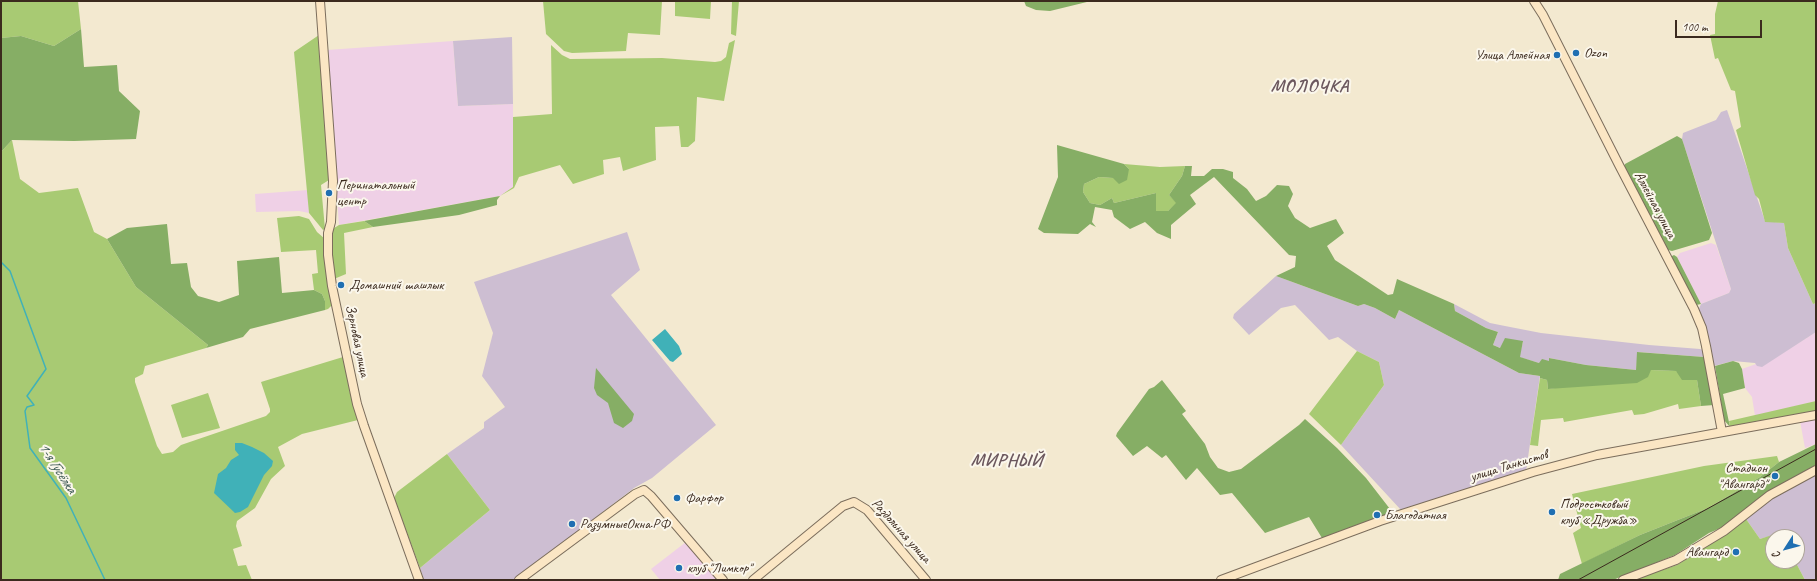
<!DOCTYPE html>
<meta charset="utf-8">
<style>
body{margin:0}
#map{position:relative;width:1817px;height:581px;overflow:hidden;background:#f3e9d0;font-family:Caveat,sans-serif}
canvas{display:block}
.frame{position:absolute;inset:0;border:2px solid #3b2a1e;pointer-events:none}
.north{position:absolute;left:1765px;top:529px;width:40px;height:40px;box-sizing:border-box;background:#fbf7ec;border:1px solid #aea59a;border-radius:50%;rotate:234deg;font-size:11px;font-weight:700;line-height:16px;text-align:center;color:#3b2a1e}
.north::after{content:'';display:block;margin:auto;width:14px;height:18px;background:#1f6fb2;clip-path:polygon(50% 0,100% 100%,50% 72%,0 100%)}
.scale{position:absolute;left:1675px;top:20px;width:87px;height:18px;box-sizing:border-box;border:2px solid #3b2a1e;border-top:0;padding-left:5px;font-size:12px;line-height:14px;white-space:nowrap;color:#3b2a1e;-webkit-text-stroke:3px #fbf7ec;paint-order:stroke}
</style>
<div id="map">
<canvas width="1817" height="581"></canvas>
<div class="frame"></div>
<div class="north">С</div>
<div class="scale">100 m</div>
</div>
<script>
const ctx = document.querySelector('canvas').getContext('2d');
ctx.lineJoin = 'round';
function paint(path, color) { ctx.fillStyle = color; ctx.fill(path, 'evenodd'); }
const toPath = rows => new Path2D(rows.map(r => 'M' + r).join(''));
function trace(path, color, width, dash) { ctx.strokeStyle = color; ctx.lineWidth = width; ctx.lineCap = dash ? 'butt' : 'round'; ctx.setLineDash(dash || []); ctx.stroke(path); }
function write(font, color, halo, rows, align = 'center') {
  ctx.font = font + ' Caveat,sans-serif'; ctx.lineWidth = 4; ctx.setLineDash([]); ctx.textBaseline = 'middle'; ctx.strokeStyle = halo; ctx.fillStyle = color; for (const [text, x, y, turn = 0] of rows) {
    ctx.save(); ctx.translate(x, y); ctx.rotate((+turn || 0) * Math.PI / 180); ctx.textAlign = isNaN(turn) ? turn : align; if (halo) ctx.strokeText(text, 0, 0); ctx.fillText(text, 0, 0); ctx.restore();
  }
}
const built = toPath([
 [453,41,458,106,513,104,513,187,500,196,339,225,326,52,327,50],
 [308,190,309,213,299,211,256,212,255,194],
 [1711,243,1716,245,1731,289,1729,293,1701,304,1677,257,1680,253],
 [1816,332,1816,401,1755,416,1752,397,1745,388,1742,369,1756,364,1762,366],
 [1816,419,1816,444,1805,448,1800,421],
 [686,542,719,580,660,580,651,569]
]);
const industrial = toPath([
 [512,37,513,104,458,106,453,41],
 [1727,110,1765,221,1784,223,1788,248,1813,304,1816,303,1816,332,1762,367,1757,366,1755,363,1733,361,1714,366,1698,311,1701,304,1729,293,1731,289,1682,139,1683,133,1716,120,1721,112],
 [627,232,640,270,611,295,716,425,652,478,634,488,514,580,424,580,420,568,490,510,447,454,484,428,484,422,505,407,482,376,493,333,474,282],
 [1276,276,1358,306,1364,304,1375,308,1395,319,1399,310,1519,373,1540,376,1526,471,1401,510,1341,445,1384,385,1379,362,1357,351,1338,337,1329,340,1295,305,1281,308,1249,335,1233,318,1234,314],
 [1454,304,1490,323,1505,326,1541,333,1649,345,1700,349,1703,350,1704,357,1638,352,1636,370,1586,365,1549,358,1549,361,1539,363,1519,357,1523,342,1500,348,1493,345,1498,332,1486,328,1455,311],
 [1816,473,1816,580,1805,580,1795,561,1797,561,1797,537,1779,537,1778,534,1760,539,1746,519,1770,499]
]);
const green = toPath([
 [1,1,78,1,81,29,54,46,21,36,1,38],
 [543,1,662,1,660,35,628,33,626,51,572,53,564,51,546,34],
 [675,1,711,1,710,19,675,16],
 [732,1,739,1,736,36,731,34],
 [1718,1,1816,1,1816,303,1813,304,1788,248,1784,223,1765,222,1759,199,1755,195,1736,130,1741,127,1735,91,1731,90,1718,58,1715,59,1710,35,1715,34,1715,14],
 [319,35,329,180,321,185,325,229,323,230,309,213,294,52],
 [735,40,724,101,697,97,695,141,688,147,681,147,679,126,655,127,656,160,623,171,620,157,603,160,604,174,573,184,560,165,519,177,514,188,500,196,513,187,513,117,552,114,551,45,562,55,570,59,662,58,715,62,721,61,726,57,729,43],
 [12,140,20,179,39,193,78,188,94,232,107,239,136,287,208,345,206,348,145,366,143,374,135,378,135,382,157,446,162,454,173,452,181,445,266,416,270,412,270,409,261,382,343,357,350,393,358,420,302,434,278,447,285,466,271,479,255,508,237,521,236,526,242,546,233,549,238,566,246,565,252,580,1,580,1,152],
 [1124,164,1160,167,1185,166,1182,176,1169,195,1177,203,1168,211,1156,211,1156,193,1114,203,1112,198,1100,205,1090,203,1083,192,1084,184,1099,177,1113,178,1129,169],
 [299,216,309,219,317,232,325,239,333,304,328,309,325,310,325,301,322,294,314,290,312,274,318,273,316,250,281,252,277,218],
 [364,221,373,227,344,233,346,274,334,279,330,254,331,230,339,225],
 [1357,351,1379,362,1384,385,1341,445,1309,414],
 [1651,370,1676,371,1697,380,1701,406,1679,409,1678,404,1644,414,1634,415,1632,410,1564,422,1563,418,1541,420,1538,446,1530,445,1540,378,1547,380,1548,389,1569,386],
 [208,393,220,428,182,438,171,405],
 [1816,401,1816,412,1730,427,1729,421],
 [447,454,490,510,420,568,394,498,397,492],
 [1777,456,1779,462,1760,477,1708,508,1640,535,1582,564,1573,533,1581,528,1572,494,1704,466],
 [1746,519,1760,539,1778,533,1779,537,1773,537,1773,561,1795,561,1805,580,1633,580,1677,565,1714,542]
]);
const forest = toPath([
 [1024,1,1091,1,1050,11,1036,10,1026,6],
 [81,29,84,67,117,65,119,91,140,111,136,139,74,141,12,140,1,152,1,38,21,36,54,46],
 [1677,136,1682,139,1684,145,1712,233,1709,240,1672,251,1668,250,1624,167,1625,164],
 [1057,145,1124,164,1129,169,1127,180,1119,184,1113,178,1099,177,1084,184,1083,192,1090,203,1100,205,1112,198,1114,203,1156,193,1156,211,1168,211,1176,203,1169,195,1182,176,1185,166,1192,166,1191,176,1204,176,1212,169,1223,169,1233,172,1233,178,1247,189,1256,201,1266,196,1277,185,1289,186,1293,194,1288,206,1295,218,1310,228,1336,219,1344,233,1327,246,1335,260,1388,295,1393,294,1397,279,1454,304,1455,311,1486,328,1498,332,1493,345,1500,348,1505,338,1523,341,1520,357,1539,363,1542,359,1549,361,1549,358,1586,365,1636,370,1637,352,1704,357,1714,405,1701,406,1697,380,1682,380,1676,371,1651,370,1648,377,1637,383,1548,389,1547,380,1540,378,1540,376,1519,373,1399,310,1395,319,1375,308,1364,304,1358,306,1276,276,1295,267,1296,256,1289,255,1214,177,1190,195,1196,204,1171,225,1171,239,1157,233,1145,222,1130,229,1114,217,1112,210,1095,207,1092,222,1096,227,1090,224,1078,234,1044,233,1038,229,1058,177],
 [500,196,497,200,497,205,459,215,373,227,364,221],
 [167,224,171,264,187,263,191,287,198,296,219,302,239,295,237,261,279,257,282,293,314,290,322,294,325,301,325,310,250,329,243,337,206,348,208,345,136,287,107,239,127,228],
 [1674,255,1677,257,1701,304,1696,305,1672,259,1672,256],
 [1733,361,1739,363,1742,369,1745,388,1723,394,1730,427,1724,420,1715,366],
 [596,368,634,414,632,421,623,428,614,423,608,403,597,395,594,388],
 [1162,380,1186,411,1182,414,1205,444,1210,457,1218,468,1229,472,1241,469,1299,425,1305,419,1337,448,1366,478,1390,509,1391,514,1322,538,1309,517,1265,533,1232,493,1220,495,1197,468,1186,480,1166,455,1162,458,1147,446,1133,456,1116,436,1117,433,1149,389,1154,387],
 [1816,444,1816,465,1781,484,1723,527,1709,533,1675,555,1613,580,1558,580,1560,574,1640,535,1708,508,1760,477,1779,462]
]);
const water = toPath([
 [665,329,679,346,682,354,673,362,670,361,652,340],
 [235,443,242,443,252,447,264,453,273,461,272,466,264,475,248,507,240,512,235,513,214,493,218,474,226,468,231,460,239,455,235,450]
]);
const stream = toPath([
 [1,262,10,271,46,369,27,396,34,405,27,407,25,411,30,448,66,498,105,580]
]);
const secondary = toPath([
 [320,1,333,181,331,222,328,233,328,255,332,286,357,404,364,426,419,580],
 [1534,1,1543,15,1619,165,1694,309,1702,328,1706,346,1722,432],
 [519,580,635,494,644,490,651,496,723,580],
 [753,580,843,506,854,502,867,510,926,580],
 [1221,580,1380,521,1533,472,1597,455,1816,415],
 [1623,580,1676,560,1724,531,1770,495,1816,470]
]);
const tram = toPath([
 [1578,580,1816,449]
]);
const markers = [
 [1576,53,4,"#1f6fb2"],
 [1557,55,4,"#1f6fb2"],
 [329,193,4,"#1f6fb2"],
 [341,285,4,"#1f6fb2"],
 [1775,476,4,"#1f6fb2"],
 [677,498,4,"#1f6fb2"],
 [1552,512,4,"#1f6fb2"],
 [1377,515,4,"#1f6fb2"],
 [572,524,4,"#1f6fb2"],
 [1736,552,4,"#1f6fb2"],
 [679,568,4,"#1f6fb2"]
];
const poiNames = [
 ["Ozon",1584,53],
 ["Улица Аллейная",1549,55,"right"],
 ["Перинатальный",337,185],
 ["центр",337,201],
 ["Домашний шашлык",349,285],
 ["Стадион",1767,468,"right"],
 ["\"Авангард\"",1767,484,"right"],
 ["Фарфор",685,498],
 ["Подростковый",1560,504],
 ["клуб «Дружба»",1560,520],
 ["Благодатная",1385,515],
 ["РазумныеОкна.РФ",580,524],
 ["Авангард",1728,552,"right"],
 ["клуб \"Лимкор\"",687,568]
];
const streetNames = [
 ["Аллейная улица",1655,205,62],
 ["Зерновая улица",357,341,78],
 ["улица Танкистов",1509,466,-17],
 ["Раздольная улица",901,531,48]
];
const waterNames = [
 ["1-я Гусёлка",57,468,57]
];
const districtNames = [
 ["МОЛОЧКА",1310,87],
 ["МИРНЫЙ",1007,461]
];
paint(built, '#efd0e6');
paint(industrial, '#cdbed2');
paint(green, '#a8ca73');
paint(forest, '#86ae65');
paint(water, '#40b1b8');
trace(stream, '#40b1b8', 1.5);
trace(secondary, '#7b6d5c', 10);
trace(secondary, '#fbe6c4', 8);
trace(tram, '#3b2a1e', 1);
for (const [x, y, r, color] of markers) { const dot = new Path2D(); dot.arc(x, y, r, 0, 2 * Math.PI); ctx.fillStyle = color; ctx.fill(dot); trace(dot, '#fbf7ec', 1.5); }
write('14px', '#3b2a1e', '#fbf7ec', poiNames, 'left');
write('14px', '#3b2a1e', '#fbf7ec', streetNames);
write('italic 15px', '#3d5954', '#fbf7ec', waterNames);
ctx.letterSpacing = '1px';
write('bold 18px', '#6c585e', '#fbf7ec', districtNames);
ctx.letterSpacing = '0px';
</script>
